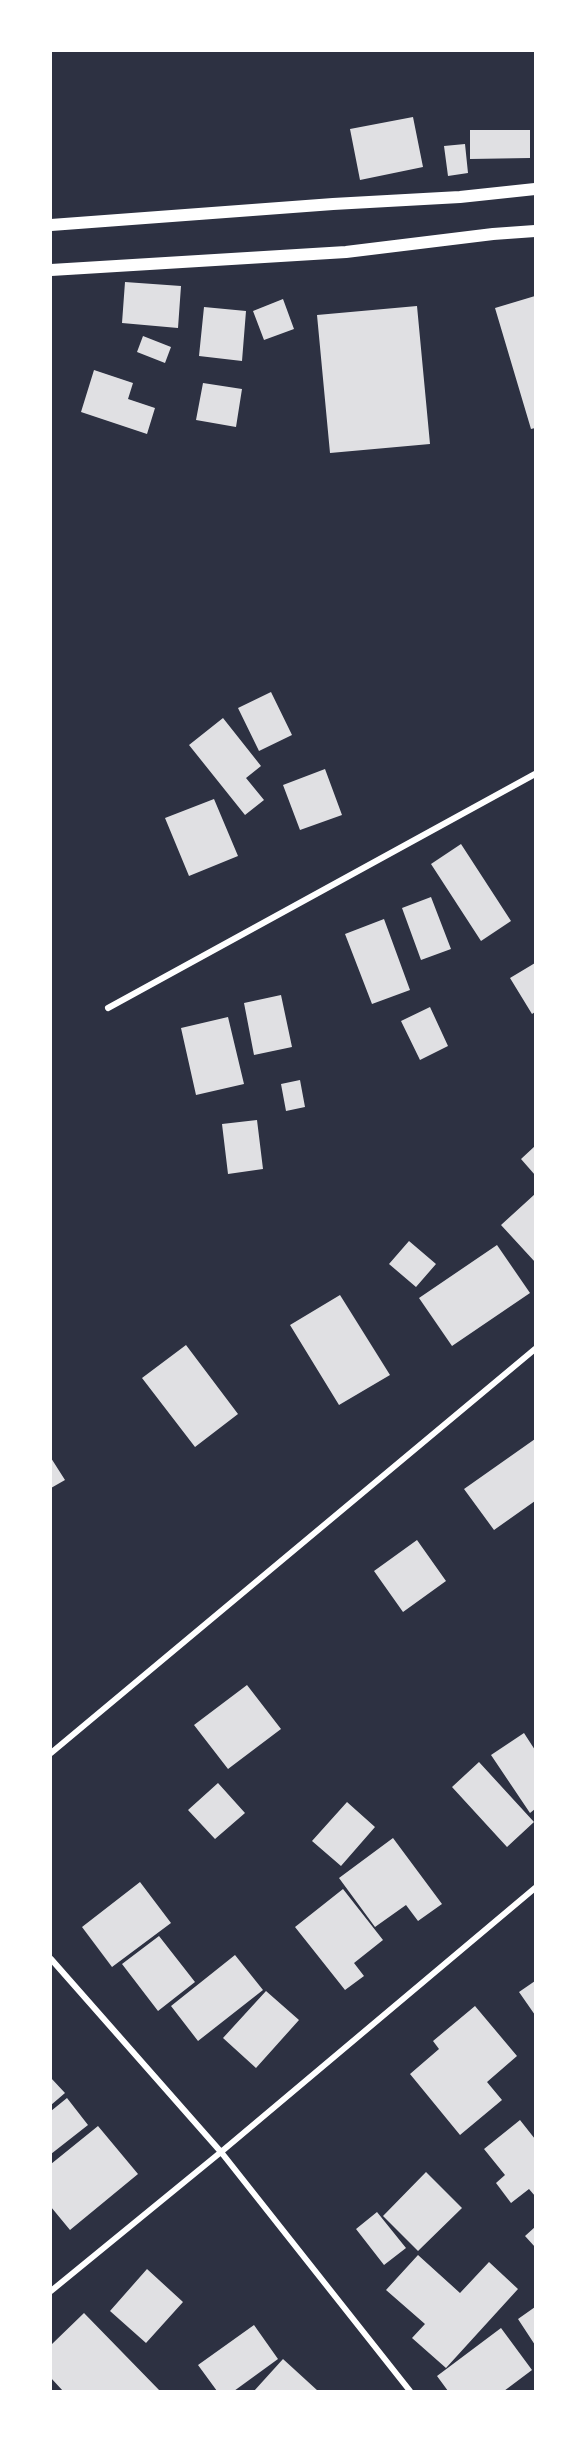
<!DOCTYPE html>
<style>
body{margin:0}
#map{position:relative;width:586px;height:2442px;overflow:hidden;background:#2d3142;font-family:"PT Sans",sans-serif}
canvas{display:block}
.frame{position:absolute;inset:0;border:52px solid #fff;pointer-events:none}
</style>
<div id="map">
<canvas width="586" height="2442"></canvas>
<div class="frame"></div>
</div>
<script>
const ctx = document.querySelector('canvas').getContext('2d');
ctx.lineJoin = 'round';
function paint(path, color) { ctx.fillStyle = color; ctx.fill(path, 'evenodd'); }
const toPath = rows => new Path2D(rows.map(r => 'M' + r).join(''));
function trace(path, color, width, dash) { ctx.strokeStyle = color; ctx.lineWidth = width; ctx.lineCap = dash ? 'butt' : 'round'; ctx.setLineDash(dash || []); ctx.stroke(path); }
const building = toPath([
 [413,117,423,167,360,180,350,129],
 [470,130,530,130,530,158,470,159],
 [465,144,468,173,448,176,444,146],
 [125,282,181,286,178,328,122,323],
 [535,296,535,428,531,429,495,308],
 [283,299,294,329,264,340,253,311],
 [417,306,430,444,330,453,317,315],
 [204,307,246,311,242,361,199,356],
 [143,336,171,347,165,363,137,352],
 [94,370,133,383,128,399,155,408,147,434,81,412],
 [203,383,242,389,236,427,196,420],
 [271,692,292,735,259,751,238,708],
 [223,718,261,766,246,778,264,800,245,815,189,745],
 [325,769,342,815,300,830,283,785],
 [214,799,238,856,189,876,165,818],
 [461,844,511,921,481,941,431,864],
 [431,897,451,949,421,960,402,908],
 [384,919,410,990,372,1004,345,934],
 [535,963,535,1012,532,1014,510,978],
 [281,995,292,1047,254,1055,244,1003],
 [430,1007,448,1046,420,1060,401,1021],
 [228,1017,244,1084,196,1095,181,1028],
 [300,1080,305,1107,286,1111,281,1084],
 [257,1120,263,1169,228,1174,222,1124],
 [535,1146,535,1175,521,1159],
 [535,1194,535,1262,501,1225],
 [409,1241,436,1264,416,1287,389,1264],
 [497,1245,530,1293,452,1346,419,1298],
 [340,1295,390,1375,339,1405,290,1325],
 [186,1345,238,1414,195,1447,142,1378],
 [535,1439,535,1501,494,1530,464,1489],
 [51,1458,65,1480,51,1488],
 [417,1540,446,1581,403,1612,374,1571],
 [247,1685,281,1729,228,1769,194,1725],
 [524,1733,535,1750,535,1809,530,1813,491,1755],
 [479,1762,534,1822,507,1847,452,1787],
 [218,1783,245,1813,215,1839,188,1810],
 [347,1802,375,1827,341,1866,312,1841],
 [393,1838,442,1904,418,1921,406,1905,375,1927,339,1878],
 [140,1882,171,1923,112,1967,82,1927],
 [343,1889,383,1940,354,1963,364,1976,345,1990,295,1927],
 [159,1936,195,1982,158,2011,122,1964],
 [235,1955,263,1990,198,2041,171,2006],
 [535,1981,535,2015,519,1992],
 [266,1991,299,2020,256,2068,223,2038],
 [475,2006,517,2056,487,2082,502,2100,460,2135,410,2074,439,2049,433,2041],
 [51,2078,65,2093,51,2105],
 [67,2098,88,2125,51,2154,51,2111],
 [520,2120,535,2139,535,2196,529,2189,511,2203,496,2183,505,2175,484,2149],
 [98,2126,138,2174,70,2230,51,2207,51,2164],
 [426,2172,462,2208,418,2251,383,2216],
 [377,2212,406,2248,384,2265,356,2229],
 [535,2227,535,2247,525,2236],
 [418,2255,460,2293,489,2262,518,2289,446,2368,412,2338,425,2324,386,2290],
 [147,2269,183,2302,146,2343,110,2311],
 [535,2307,535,2345,518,2319],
 [84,2313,160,2391,63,2391,51,2378,51,2345],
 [254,2325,278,2359,234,2391,217,2391,198,2365],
 [501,2328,532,2370,504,2391,448,2391,437,2376],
 [283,2359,318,2391,254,2391]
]);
const minor = toPath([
 [108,1008,535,774],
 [51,1753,535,1349],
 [51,1959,221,2152,410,2391],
 [51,2291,221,2152,535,1888]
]);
const secondary = toPath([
 [51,225,333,204,460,197,535,189],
 [51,270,346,252,493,234,535,231]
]);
paint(building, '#e0e0e3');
trace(minor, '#fff', 6);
trace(secondary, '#fff', 12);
</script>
